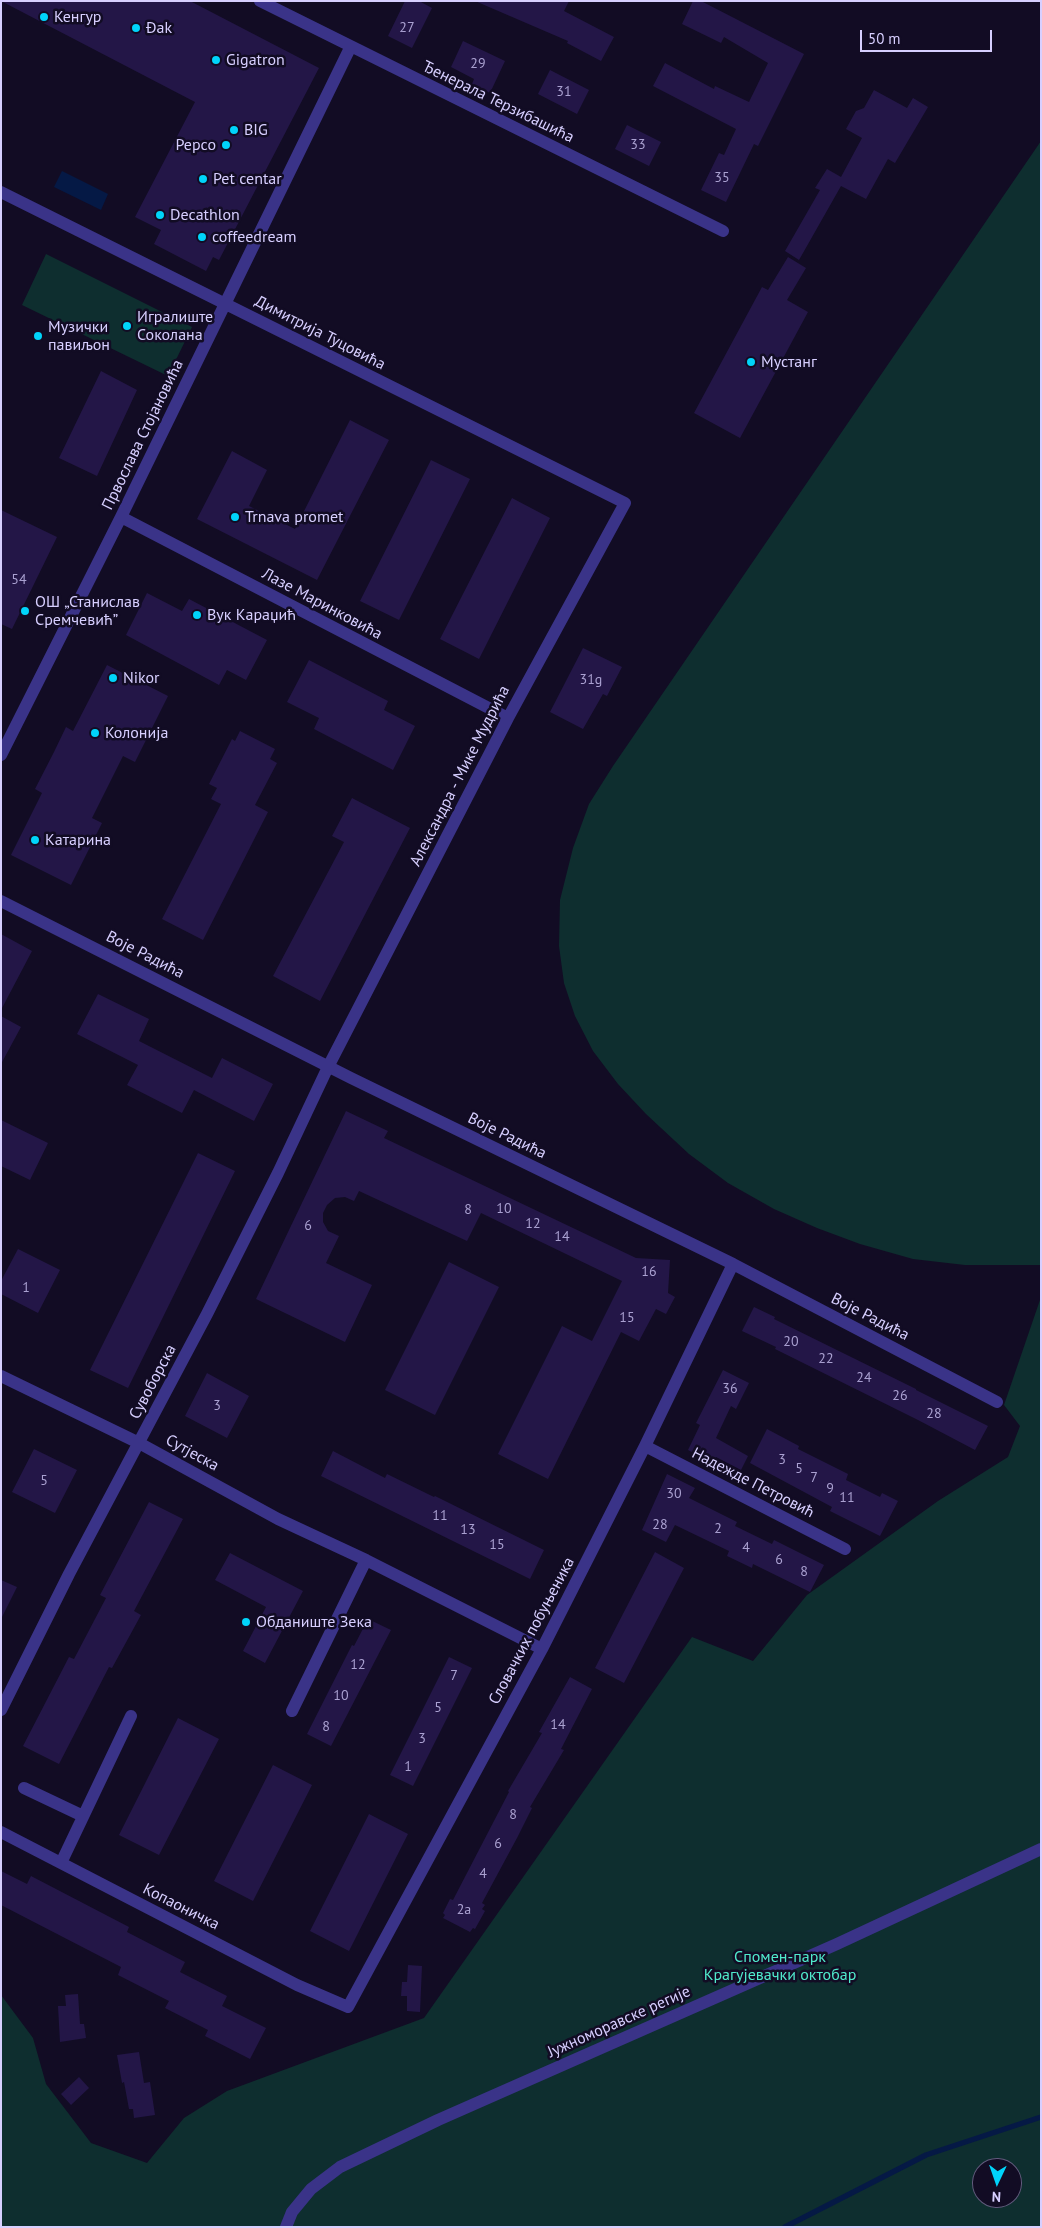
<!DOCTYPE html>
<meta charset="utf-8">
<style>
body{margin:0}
#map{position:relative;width:1042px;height:2228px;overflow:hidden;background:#120c24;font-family:"PT Sans",sans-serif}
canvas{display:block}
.frame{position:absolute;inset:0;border:2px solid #d7cfff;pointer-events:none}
.north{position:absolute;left:972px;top:2158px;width:50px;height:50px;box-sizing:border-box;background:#120c24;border:1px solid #615a7c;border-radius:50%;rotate:183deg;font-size:14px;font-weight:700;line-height:20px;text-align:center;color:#d7cfff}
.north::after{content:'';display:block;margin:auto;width:18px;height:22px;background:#00d4fa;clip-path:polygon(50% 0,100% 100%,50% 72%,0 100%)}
.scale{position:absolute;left:860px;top:30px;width:132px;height:22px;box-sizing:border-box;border:2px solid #d7cfff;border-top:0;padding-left:6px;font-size:15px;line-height:18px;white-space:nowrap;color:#d7cfff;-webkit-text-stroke:4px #120c24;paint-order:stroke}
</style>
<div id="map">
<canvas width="1042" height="2228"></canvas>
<div class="frame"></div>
<div class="north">N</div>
<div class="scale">50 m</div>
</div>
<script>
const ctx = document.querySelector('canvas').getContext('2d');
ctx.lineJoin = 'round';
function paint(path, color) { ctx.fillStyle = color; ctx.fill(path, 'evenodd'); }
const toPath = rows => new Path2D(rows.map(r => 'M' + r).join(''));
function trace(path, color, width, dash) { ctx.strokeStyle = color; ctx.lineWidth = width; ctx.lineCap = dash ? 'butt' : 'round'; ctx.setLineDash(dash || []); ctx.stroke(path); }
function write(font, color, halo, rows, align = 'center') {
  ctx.font = font + ' "PT Sans",sans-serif'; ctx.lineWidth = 5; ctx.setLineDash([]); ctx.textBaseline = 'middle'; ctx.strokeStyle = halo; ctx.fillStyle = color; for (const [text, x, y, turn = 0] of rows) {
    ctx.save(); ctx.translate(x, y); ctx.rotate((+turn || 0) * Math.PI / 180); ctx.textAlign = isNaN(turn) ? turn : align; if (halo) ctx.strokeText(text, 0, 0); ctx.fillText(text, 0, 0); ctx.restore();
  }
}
const green = toPath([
 [1041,141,1041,1265,965,1265,913,1259,860,1244,817,1228,774,1209,728,1183,689,1154,646,1114,618,1084,593,1051,575,1016,564,983,559,946,560,900,573,848,589,804,613,766],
 [46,254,192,327,168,376,22,305],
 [1041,1297,1041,2227,1,2227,1,1995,33,2038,46,2084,91,2143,147,2163,184,2118,227,2091,424,2018,692,1637,753,1661,807,1595,938,1501,1008,1457,1020,1426,1004,1405],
 [982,2168,1012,2168,1012,2198,982,2198]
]);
const water = toPath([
 [62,171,108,194,101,210,54,187]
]);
const stream = toPath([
 [785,2227,926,2155,1041,2117]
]);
const building = toPath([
 [1,1,190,1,319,68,219,260,213,257,206,271,154,244,161,230,135,217,195,102],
 [405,1,419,1,432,8,412,48,388,36],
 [475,1,569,1,564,11,614,37,601,61,567,43,568,41],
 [693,1,701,1,804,54,758,146,754,144,726,202,701,190,719,153,724,155,736,129,653,86,665,63,714,89,715,86,749,102,768,63,724,37,721,43,682,24],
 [463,41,505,61,490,93,472,84,474,79,451,67],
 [550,70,589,90,577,114,538,94],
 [874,90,907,108,913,98,928,107,895,163,888,159,866,199,841,186,799,260,785,251,820,190,815,188,827,169,841,177,862,138,846,129,856,111,864,108],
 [627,125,661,142,649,166,615,149],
 [788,257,806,268,787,300,808,312,740,438,694,413,762,287,768,290],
 [101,371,137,390,97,476,59,458],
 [350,420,389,440,317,580,197,519,232,451,267,470,249,506,295,529],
 [431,460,470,479,399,620,360,601],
 [512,498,550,518,479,659,440,639],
 [1,510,57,537,12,629,1,624],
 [147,593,182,611,189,599,267,640,246,680,227,670,219,685,126,635],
 [583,648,622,667,607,696,603,694,583,729,550,712],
 [309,660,388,701,384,710,415,726,393,770,314,729,319,718,287,702],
 [107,665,168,696,135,762,123,756,92,818,102,823,71,885,11,855,42,793,35,789,54,752,66,727,73,731],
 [240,731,275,749,270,759,277,763,255,805,268,812,203,940,162,919,221,804,211,799,217,788,209,784,232,739,235,741],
 [352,798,410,828,320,1001,273,976,344,842,332,836],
 [1,934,32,951,1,1010],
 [98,994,149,1019,139,1041,212,1078,222,1058,273,1084,254,1121,194,1090,182,1113,127,1085,138,1065,77,1034],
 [1,1016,21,1027,1,1064],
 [346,1111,388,1131,384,1138,636,1258,670,1260,668,1293,675,1297,666,1314,656,1309,639,1341,621,1332,548,1479,498,1454,562,1326,592,1341,622,1281,481,1213,467,1241,359,1191,354,1201,345,1197,335,1198,327,1205,323,1213,323,1222,328,1231,339,1236,326,1263,372,1285,345,1342,256,1299],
 [1,1120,48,1143,30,1180,1,1166],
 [198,1153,235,1171,128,1388,90,1370],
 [18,1249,60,1270,38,1313,1,1294,1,1281],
 [449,1262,499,1287,435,1415,385,1390],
 [754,1307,775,1317,774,1319,916,1389,916,1390,988,1426,975,1450,918,1420,775,1349,776,1347,742,1331],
 [723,1370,749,1383,736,1409,731,1406,716,1438,748,1456,741,1470,716,1457,712,1463,688,1450,700,1425,696,1423],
 [207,1373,249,1396,227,1438,185,1416],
 [767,1429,799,1446,798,1449,848,1474,846,1480,880,1497,882,1493,898,1501,880,1536,830,1511,832,1507,750,1463],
 [34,1449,77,1470,55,1513,12,1492],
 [333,1451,385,1478,387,1474,434,1497,435,1496,544,1550,530,1579,321,1476],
 [667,1474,695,1488,689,1498,737,1522,735,1526,772,1544,774,1540,824,1565,810,1592,753,1564,752,1568,727,1556,729,1551,675,1525,666,1542,642,1530],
 [149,1502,183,1519,134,1611,141,1615,112,1668,109,1667,59,1764,23,1746,69,1657,74,1659,106,1598,100,1595],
 [655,1552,684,1568,624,1683,595,1668],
 [230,1553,303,1591,265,1663,243,1651,266,1607,215,1580],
 [1,1580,17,1587,1,1619],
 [368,1619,391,1630,331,1746,307,1734,352,1645,354,1646],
 [449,1657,472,1668,413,1786,390,1775],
 [570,1677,592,1689,561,1749,564,1750,530,1807,532,1808,517,1838,482,1903,485,1905,482,1909,485,1911,475,1929,473,1928,470,1932,443,1918,445,1915,443,1913,450,1899,453,1900,509,1792,508,1791,542,1733,539,1732],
 [178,1718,219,1739,159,1855,119,1835],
 [273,1765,312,1785,253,1901,214,1881],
 [369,1814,408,1834,349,1951,310,1931],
 [1,1871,27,1884,31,1876,129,1927,127,1932,185,1962,180,1972,227,1996,222,2006,266,2028,250,2059,205,2036,208,2030,165,2008,169,2001,118,1975,121,1967,1,1905],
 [408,1965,422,1966,420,2012,407,2011,407,1996,401,1996,402,1982,407,1982],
 [78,1994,80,2024,84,2024,86,2038,60,2042,58,2006,66,2006,65,1995],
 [139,2052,144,2083,150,2082,155,2115,134,2118,133,2109,129,2109,124,2082,122,2083,117,2055],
 [79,2077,89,2088,71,2105,61,2094]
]);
const minor = toPath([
 [260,1,723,231],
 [1,192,625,503,508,718,328,1067,278,1173,207,1314,69,1574,1,1710],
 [121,517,508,718],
 [1,755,121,517,350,48],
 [1,901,351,1078,733,1264,997,1402],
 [1,1376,139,1443,278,1519,366,1560,542,1649],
 [645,1446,845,1549],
 [292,1711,366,1560],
 [24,1788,83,1816],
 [1,1832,297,1985,348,2007,542,1649,645,1446,733,1264],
 [61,1863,131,1716],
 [286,2227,292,2212,311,2189,340,2167,438,2120,837,1944,1041,1849]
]);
const markers = [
 [44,17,5,"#00d4fa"],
 [136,28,5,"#00d4fa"],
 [216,60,5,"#00d4fa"],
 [234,130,5,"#00d4fa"],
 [226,145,5,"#00d4fa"],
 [203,179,5,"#00d4fa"],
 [160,215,5,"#00d4fa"],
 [202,237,5,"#00d4fa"],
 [127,326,5,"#00d4fa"],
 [38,336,5,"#00d4fa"],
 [751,362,5,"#00d4fa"],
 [235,517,5,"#00d4fa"],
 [25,611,5,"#00d4fa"],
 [197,615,5,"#00d4fa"],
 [113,678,5,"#00d4fa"],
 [95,733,5,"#00d4fa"],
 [35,840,5,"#00d4fa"],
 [246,1622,5,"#00d4fa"]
];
const numberNames = [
 ["27",407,28],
 ["29",478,64],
 ["31",564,92],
 ["33",638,145],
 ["35",722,178],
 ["54",19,580],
 ["31g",591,680],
 ["10",504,1209],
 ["8",468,1210],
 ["12",533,1224],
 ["6",308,1226],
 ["14",562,1237],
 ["16",649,1272],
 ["1",26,1288],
 ["15",627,1318],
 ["20",791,1342],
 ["22",826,1359],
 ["24",864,1378],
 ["36",730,1389],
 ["26",900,1396],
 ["3",217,1406],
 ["28",934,1414],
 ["3",782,1460],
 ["5",799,1469],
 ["7",814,1478],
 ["5",44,1481],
 ["9",830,1489],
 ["30",674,1494],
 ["11",847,1498],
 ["11",440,1516],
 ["28",660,1525],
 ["2",718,1529],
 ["13",468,1530],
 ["15",497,1545],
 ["4",746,1548],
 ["6",779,1560],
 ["8",804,1572],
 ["12",358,1665],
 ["7",454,1676],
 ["10",341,1696],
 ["5",438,1708],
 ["14",558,1725],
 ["8",326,1727],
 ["3",422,1739],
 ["1",408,1767],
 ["8",513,1815],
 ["6",498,1844],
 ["4",483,1874],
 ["2a",464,1910]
];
const poiNames = [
 ["Кенгур",54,17],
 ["Đak",146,28],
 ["Gigatron",226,60],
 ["BIG",244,130],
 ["Pepco",216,145,"right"],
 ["Pet centar",213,179],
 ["Decathlon",170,215],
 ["coffeedream",212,237],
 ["Игралиште",137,317],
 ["Соколана",137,335],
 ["Музички",48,327],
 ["павиљон",48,345],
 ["Мустанг",761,362],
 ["Trnava promet",245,517],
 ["ОШ „Станислав",35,602],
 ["Сремчевић”",35,620],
 ["Вук Караџић",207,615],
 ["Nikor",123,678],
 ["Колонија",105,733],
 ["Катарина",45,840],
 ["Обданиште Зека",256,1622]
];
const streetNames = [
 ["Ђенерала Терзибашића",498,102,26],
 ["Димитрија Туцовића",320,333,27],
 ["Првослава Стојановића",143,435,-64],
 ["Лазе Маринковића",322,604,28],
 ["Александра - Мике Мудрића",460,776,-63],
 ["Воје Радића",145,955,27],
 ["Воје Радића",507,1136,26],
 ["Воје Радића",870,1317,27],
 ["Сувоборска",153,1382,-62],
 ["Сутјеска",192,1453,29],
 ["Надежде Петровић",753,1483,27],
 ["Словачких побуњеника",532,1631,-62],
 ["Копаоничка",181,1907,27],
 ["Јужноморавске регије",619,2022,-24]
];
const parkNames = [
 ["Спомен-парк",780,1957],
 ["Крагујевачки октобар",780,1975]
];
paint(green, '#0e2e2f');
paint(water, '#051945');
trace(stream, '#051945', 5.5);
paint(building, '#231647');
trace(minor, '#3a3388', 12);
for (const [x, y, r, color] of markers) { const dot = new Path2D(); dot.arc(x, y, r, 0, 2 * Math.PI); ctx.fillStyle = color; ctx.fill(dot); trace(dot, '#120c24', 2); }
write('14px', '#aaa1d1', null, numberNames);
write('16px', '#d7cfff', '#120c24', poiNames, 'left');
write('16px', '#d7cfff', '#120c24', streetNames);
write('16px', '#50eacc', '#120c24', parkNames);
</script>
